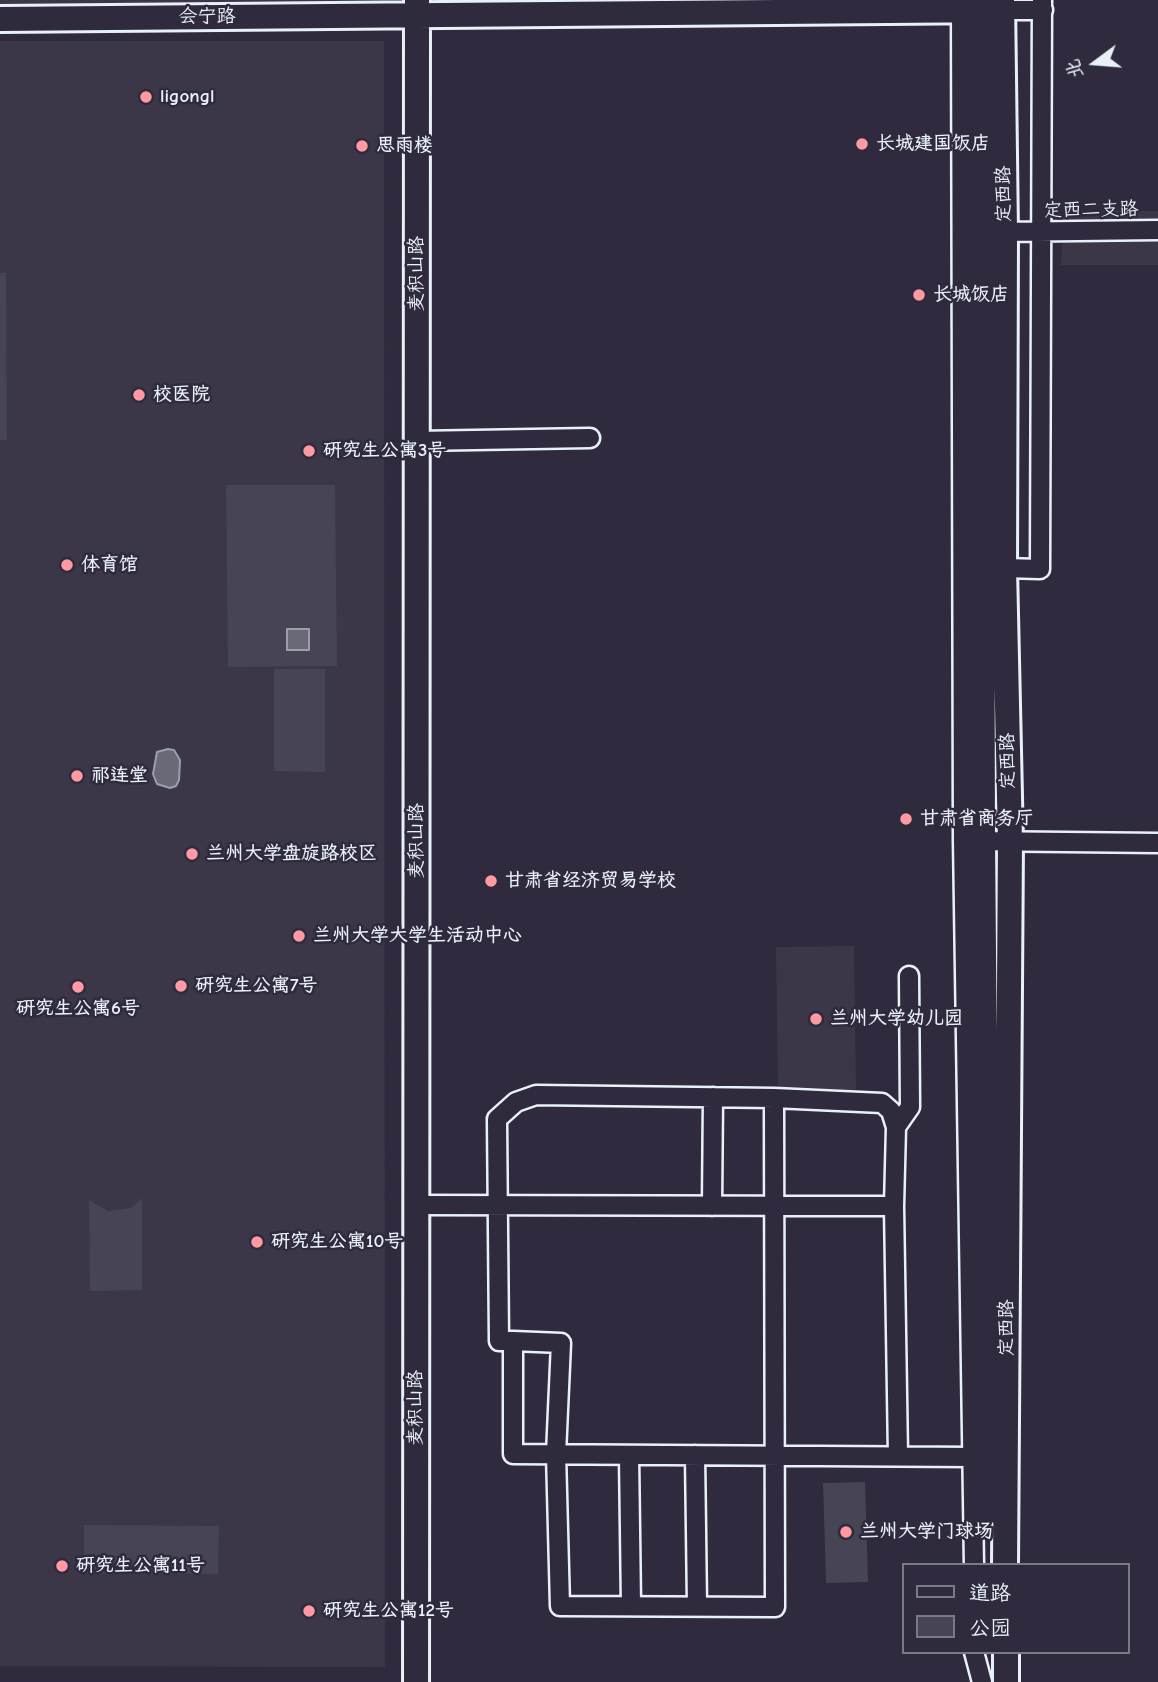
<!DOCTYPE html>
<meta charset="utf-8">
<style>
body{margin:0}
#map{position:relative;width:1158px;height:1682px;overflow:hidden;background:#2f2a3d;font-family:"Comic Neue","LXGW WenKai TC",sans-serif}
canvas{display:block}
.legend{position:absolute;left:902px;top:1563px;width:228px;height:91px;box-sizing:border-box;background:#2f2a3d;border:2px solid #797a88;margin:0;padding:9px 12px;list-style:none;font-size:21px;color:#e8f1f8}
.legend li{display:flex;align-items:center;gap:14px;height:35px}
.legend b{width:35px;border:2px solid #797a88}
.north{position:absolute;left:1060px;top:28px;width:70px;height:70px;-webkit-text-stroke:5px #2f2a3d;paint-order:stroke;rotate:254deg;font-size:19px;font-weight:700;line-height:28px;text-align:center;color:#e8f1f8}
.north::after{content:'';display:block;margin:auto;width:24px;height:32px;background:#e8f1f8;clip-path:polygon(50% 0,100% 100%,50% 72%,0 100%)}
</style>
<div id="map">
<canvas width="1158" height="1682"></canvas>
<ul class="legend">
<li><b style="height:9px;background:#2f2a3d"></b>道路</li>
<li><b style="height:19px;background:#464455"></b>公园</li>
</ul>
<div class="north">北</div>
</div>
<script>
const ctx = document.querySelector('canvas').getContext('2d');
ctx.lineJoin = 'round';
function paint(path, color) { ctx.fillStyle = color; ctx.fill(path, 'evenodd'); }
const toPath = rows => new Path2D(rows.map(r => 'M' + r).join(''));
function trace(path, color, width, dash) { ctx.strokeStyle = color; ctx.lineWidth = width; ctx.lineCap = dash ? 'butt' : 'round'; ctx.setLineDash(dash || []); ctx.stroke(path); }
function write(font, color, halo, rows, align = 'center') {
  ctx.font = font + ' "Comic Neue","LXGW WenKai TC",sans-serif'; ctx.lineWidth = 5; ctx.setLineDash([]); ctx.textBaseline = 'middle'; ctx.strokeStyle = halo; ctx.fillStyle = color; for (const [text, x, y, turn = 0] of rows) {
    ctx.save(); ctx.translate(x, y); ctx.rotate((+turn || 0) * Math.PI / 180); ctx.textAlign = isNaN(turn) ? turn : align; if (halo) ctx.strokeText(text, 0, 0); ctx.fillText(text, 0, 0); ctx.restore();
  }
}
const built = toPath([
 [0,0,386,0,386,4,0,4],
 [0,41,384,41,385,1667,0,1666],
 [1064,210,1158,211,1158,265,1061,265],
 [854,946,856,1091,778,1092,776,947]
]);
const green = toPath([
 [0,273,6,273,7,440,0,440],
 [226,485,335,485,337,666,228,667],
 [274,669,325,669,325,772,274,771],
 [142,1198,142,1290,90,1291,89,1200,108,1211,131,1208],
 [865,1482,868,1582,826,1583,823,1483],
 [84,1525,219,1526,218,1574,84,1573]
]);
const water = toPath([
 [287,629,309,629,309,650,287,650,287,629],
 [168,749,174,750,180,760,179,780,176,786,170,788,157,784,153,774,157,752,168,749]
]);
const street = toPath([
 [961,0,963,840,974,1565],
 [1002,10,1043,10],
 [996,232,1158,230],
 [417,441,590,438],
 [1004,568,1040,569,1042,0],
 [973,841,1158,843],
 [896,1127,910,1107,909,976],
 [416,1205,894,1206],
 [712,1206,713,1097],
 [513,1341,561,1343,556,1454,560,1606,775,1607,774,1098],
 [629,1455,631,1606],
 [695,1455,697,1606],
 [898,1456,894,1206,896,1127,891,1111,882,1103,774,1098,536,1095,516,1102,497,1119,499,1341,513,1341,513,1454,973,1457],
 [974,1652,982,1682]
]);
const secondary = toPath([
 [981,0,983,841,989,1511],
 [1002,0,1005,232,1004,568,1010,842,1005,1565],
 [0,19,998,10],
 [1006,1652,1006,1682],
 [416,1682,417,0]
]);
const markers = [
 [146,97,7,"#ff9aa2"],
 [862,144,7,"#ff9aa2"],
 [362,146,7,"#ff9aa2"],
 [919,295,7,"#ff9aa2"],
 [139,395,7,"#ff9aa2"],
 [309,451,7,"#ff9aa2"],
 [67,565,7,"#ff9aa2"],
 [77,776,7,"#ff9aa2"],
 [906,819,7,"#ff9aa2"],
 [192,854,7,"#ff9aa2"],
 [491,881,7,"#ff9aa2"],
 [299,936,7,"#ff9aa2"],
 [181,986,7,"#ff9aa2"],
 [78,987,7,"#ff9aa2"],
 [816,1019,7,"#ff9aa2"],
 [257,1242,7,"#ff9aa2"],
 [846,1532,7,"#ff9aa2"],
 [62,1566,7,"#ff9aa2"],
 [309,1611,7,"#ff9aa2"]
];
const streetNames = [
 ["会宁路",207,17],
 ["定西路",1004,194,-91],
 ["定西二支路",1091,210,-1],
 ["麦积山路",417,274,-90],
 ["定西路",1008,761,-91],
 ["麦积山路",417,841,-90],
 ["定西路",1007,1328,-90],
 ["麦积山路",416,1408,-90]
];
const poiNames = [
 ["ligongl",160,97],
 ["长城建国饭店",876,144],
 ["思雨楼",376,146],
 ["长城饭店",933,295],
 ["校医院",153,395],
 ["研究生公寓3号",323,451],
 ["体育馆",81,565],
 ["祁连堂",91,776],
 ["甘肃省商务厅",920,819],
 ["兰州大学盘旋路校区",206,854],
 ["甘肃省经济贸易学校",505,881],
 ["兰州大学大学生活动中心",313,936],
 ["研究生公寓7号",195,986],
 ["研究生公寓6号",78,1009,"center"],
 ["兰州大学幼儿园",830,1019],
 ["研究生公寓10号",271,1242],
 ["兰州大学门球场",860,1532],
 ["研究生公寓11号",76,1566],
 ["研究生公寓12号",323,1611]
];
paint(built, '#3b3749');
paint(green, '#464455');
paint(water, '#696978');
trace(water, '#9c9fab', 2);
trace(street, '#e8f1f8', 23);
trace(secondary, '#e8f1f8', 30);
trace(street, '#2f2a3d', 18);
trace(secondary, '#2f2a3d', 24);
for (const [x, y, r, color] of markers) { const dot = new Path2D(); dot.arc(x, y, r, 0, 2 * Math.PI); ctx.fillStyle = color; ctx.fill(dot); trace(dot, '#2f2a3d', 2.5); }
write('19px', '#e8f1f8', '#2f2a3d', streetNames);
write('bold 19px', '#e8f1f8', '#2f2a3d', poiNames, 'left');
</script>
